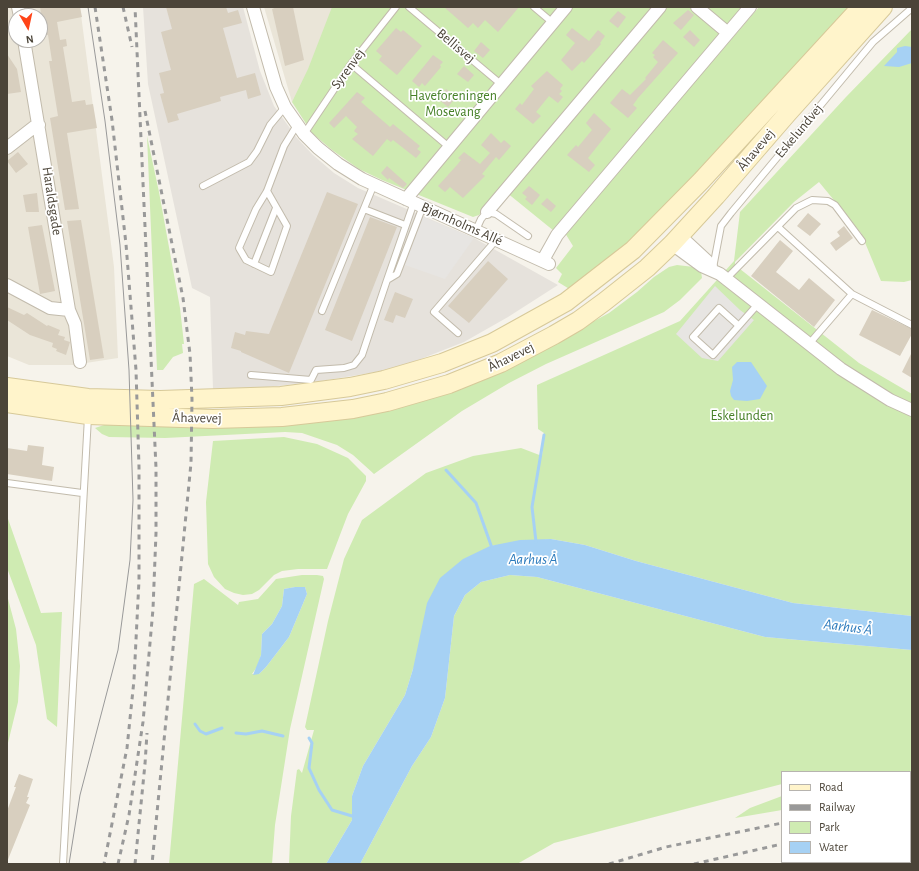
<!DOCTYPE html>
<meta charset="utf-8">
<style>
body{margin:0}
#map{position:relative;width:919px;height:871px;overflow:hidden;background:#f6f3eb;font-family:"Alegreya Sans",sans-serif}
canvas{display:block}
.frame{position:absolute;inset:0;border:8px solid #4b4438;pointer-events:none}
.legend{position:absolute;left:781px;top:771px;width:130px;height:92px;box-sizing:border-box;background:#fff;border:1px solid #b7b4af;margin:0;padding:5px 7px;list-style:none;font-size:12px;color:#4b4438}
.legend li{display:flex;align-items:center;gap:8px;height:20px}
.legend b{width:20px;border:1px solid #b7b4af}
.north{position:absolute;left:8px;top:8px;width:40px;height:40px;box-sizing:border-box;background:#fff;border:1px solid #b7b4af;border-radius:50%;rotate:171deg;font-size:11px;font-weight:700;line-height:16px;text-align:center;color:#4b4438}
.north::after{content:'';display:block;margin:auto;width:14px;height:18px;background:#ff4418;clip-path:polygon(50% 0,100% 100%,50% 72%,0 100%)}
</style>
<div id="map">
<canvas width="919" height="871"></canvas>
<div class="frame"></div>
<ul class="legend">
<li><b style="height:5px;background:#fff4cb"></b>Road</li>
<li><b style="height:5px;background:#999"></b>Railway</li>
<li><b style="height:11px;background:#cfebb2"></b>Park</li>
<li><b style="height:11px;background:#a6d1f4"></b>Water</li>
</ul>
<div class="north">N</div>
</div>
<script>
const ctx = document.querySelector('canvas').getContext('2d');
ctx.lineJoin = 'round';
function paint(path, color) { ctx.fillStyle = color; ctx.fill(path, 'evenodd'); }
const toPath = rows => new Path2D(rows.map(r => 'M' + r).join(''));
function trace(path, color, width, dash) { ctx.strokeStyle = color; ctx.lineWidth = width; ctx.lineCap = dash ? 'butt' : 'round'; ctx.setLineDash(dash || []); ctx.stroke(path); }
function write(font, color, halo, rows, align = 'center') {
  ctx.font = font + ' "Alegreya Sans",sans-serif'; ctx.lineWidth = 3.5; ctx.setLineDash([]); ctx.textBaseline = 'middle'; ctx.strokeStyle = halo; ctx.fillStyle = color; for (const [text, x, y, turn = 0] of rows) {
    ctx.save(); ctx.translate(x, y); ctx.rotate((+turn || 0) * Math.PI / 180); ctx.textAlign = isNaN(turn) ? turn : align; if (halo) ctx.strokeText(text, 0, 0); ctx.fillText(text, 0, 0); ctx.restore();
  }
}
const residential = toPath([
 [7,7,80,7,114,267,118,358,73,365,29,365,7,356],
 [16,16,40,16,40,40,16,40],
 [264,7,372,7,292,102]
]);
const industrial = toPath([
 [143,7,243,7,260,71,274,106,297,138,313,155,334,173,358,188,474,238,558,285,508,317,464,342,413,362,382,371,315,382,248,389,213,389,210,297,192,288,148,84]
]);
const green = toPath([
 [332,7,744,7,554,231,501,188,479,215,473,217,382,180,359,169,332,150,312,133,292,102,308,69],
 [759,7,852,7,677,196,631,242,571,290,558,282,562,274,556,268,573,246,565,233],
 [912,29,912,280,904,282,881,281,861,233,819,182,794,202,735,262,735,265,859,363,912,394,912,616,793,603,636,561,585,545,551,539,490,546,413,669,405,695,363,766,352,796,352,820,326,864,289,864,291,816,297,770,299,769,302,773,314,730,307,730,305,727,328,621,344,559,362,520,426,473,473,456,521,448,542,456,544,433,538,429,537,385,680,321,734,261,740,212,846,97],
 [147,136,159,192,180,308,184,344,182,344,183,353,173,357,163,370,157,370],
 [677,265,694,267,701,271,702,278,680,300,664,312,546,364,509,383,462,411,374,474,353,455,337,445,302,433,285,432,165,438,109,437,102,434,95,428,104,425,117,424,270,425,522,360,609,313,637,292,654,277,669,267],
 [284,437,317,444,348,458,366,476,366,481,348,514,327,569,298,569,282,571,274,575,259,590,252,594,243,595,234,593,225,589,214,577,208,564,206,502,213,441],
 [7,516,41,613,62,612,57,727,47,719,36,645,7,568],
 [302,575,317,575,323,576,324,579,290,729,275,825,272,864,169,864,194,584,204,579,238,605,239,602,258,599,276,579],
 [295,587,305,587,307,594,289,637,266,667,259,674,252,674,257,667,261,655,262,634,272,624,282,606,284,589],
 [510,575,537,577,765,637,912,650,912,777,910,777,910,772,782,772,782,784,554,843,517,864,360,864,412,766,431,737,445,698,454,616,465,595,481,582],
 [7,595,16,629,20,666,18,702,7,747],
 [782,796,782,810,735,818,750,808]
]);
const parking = toPath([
 [423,217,474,238,445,279,405,265],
 [715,286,740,310,754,320,718,361,702,358,676,334]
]);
const water = toPath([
 [905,46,912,47,912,63,899,67,884,66,897,52,897,48],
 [737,362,751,362,767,386,760,399,747,401,734,400,731,396,730,391,733,380,732,367],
 [551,539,585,545,636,561,793,603,912,616,912,650,765,637,537,577,510,575,481,582,465,595,454,616,445,698,431,737,412,766,360,864,326,864,352,820,352,796,363,766,405,695,413,669,427,603,440,578,463,559,490,546,520,540],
 [295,587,305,587,307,594,289,637,266,667,259,674,253,675,261,655,262,634,272,624,282,606,284,589]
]);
const stream = toPath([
 [446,470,476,503,492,548],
 [536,542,532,507,544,435],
 [195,724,200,731,206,734,222,728],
 [236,733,246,734,262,731,283,736],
 [309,738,312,743,309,768,319,790,332,810,352,816]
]);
const building = toPath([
 [40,7,80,7,82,17,57,22,60,40,66,39,67,46,63,47,72,102,85,100,86,105,93,104,97,128,67,133,79,209,65,210,50,118,58,116,49,61,52,61,48,35,44,35],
 [166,7,226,7,228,13,238,10,242,23,223,28,237,78,255,73,261,95,248,99,246,90,220,97,221,101,177,114,179,120,168,123,160,94,164,93,159,73,171,70,161,32,172,29],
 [277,7,293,7,304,60,285,66,272,9],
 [444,7,519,7,498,32,485,20,478,28,473,23,468,28],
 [688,10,694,15,681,30,673,23],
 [618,11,626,17,618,28,609,21],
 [396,28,401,32,403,30,422,46,397,75,379,60,382,56,376,51],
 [572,28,589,41,598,30,605,36,600,43,601,44,584,63,582,61,572,71,561,60,575,43,566,35],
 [690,30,700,40,694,47,683,37],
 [663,40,678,53,638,98,633,105,637,108,628,118,610,103,622,89,630,95,646,79,645,78,658,62,653,57,655,55,652,53],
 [481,42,490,50,483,58,474,51],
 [7,54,17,69,21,92,7,94],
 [433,55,443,62,440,65,441,67,425,86,422,83,419,87,412,81],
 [464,66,474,75,468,82,457,74],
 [547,71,563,85,560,89,562,91,559,94,563,97,558,103,549,96,536,112,541,116,533,124,515,109,520,103,522,105,534,89,531,86],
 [446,89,456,97,448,107,438,99],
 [357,92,365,98,361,102,390,127,393,124,420,146,417,149,421,152,416,158,393,140,391,142,387,139,373,156,352,139,358,134,354,131,357,127,346,116,334,128,329,123],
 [594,113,611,129,588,158,595,165,589,172,567,155,576,145,578,147,592,130,586,123],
 [491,133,501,143,504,140,511,146,499,160,496,157,482,174,485,176,463,198,450,187,445,192,438,186,457,165,461,160,458,158,464,152,480,164,490,153,481,145],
 [18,152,28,164,16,173,7,161],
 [387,166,407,184,403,188,389,178,388,180,381,173],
 [529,186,540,195,532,205,525,199,527,197,522,193],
 [327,192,358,204,289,373,241,352,241,351,231,348,235,332,245,335,246,331,269,334],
 [37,193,39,212,26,212,23,195],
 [547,198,556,206,551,212,541,204],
 [808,213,821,224,810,236,797,226],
 [370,217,397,227,352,341,325,330],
 [81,220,104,358,90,360,67,221],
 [42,225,55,291,40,294,28,227],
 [844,226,853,238,836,251,830,243,840,236,837,232],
 [780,240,793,251,776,272,799,290,809,278,835,300,814,327,751,276],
 [488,261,508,279,469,323,448,306],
 [395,292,413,299,405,318,396,315,393,323,384,320],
 [7,307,24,315,27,313,47,326,48,325,60,330,58,335,65,337,64,340,70,342,66,355,56,351,57,349,52,347,53,343,30,335,7,320],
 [872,310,912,329,912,334,900,356,859,335],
 [912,352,912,378,902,372],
 [28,445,44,447,42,465,54,467,52,481,7,474,7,448,27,451],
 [19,774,33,779,27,797,29,797,26,803,30,805,7,862,7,811,16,787,14,787]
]);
const service = toPath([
 [409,7,502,85],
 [534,7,553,23],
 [351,64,449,147],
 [304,134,351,64,396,7],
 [203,186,249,162,257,151,270,125,285,107],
 [267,191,287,226,271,272,246,260,239,248,256,209,267,191,284,146,297,125],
 [364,209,405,225],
 [778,227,852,294,809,344],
 [476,230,481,219,487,212,496,214,528,236],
 [254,264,276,208],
 [713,268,721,226,731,213,873,42,912,8],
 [726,279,796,208,812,200,828,201,835,205,862,241],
 [387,280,414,202],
 [852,294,912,325],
 [322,311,374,184],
 [738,325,719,308,693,337,713,355,758,304],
 [458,333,434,312,497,239],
 [251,375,311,380,316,370,344,368,354,365,362,355,387,280,397,274,423,206],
 [7,483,82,493],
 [63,864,88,417]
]);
const minor = toPath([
 [18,7,20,16],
 [253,7,276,87,285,107,304,134,318,148,338,164,362,179,549,264],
 [697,7,728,33],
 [24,40,69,310,75,324,80,362],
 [7,148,34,127,39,125],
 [406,199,566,7],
 [487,212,660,7],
 [680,236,707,261,711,267],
 [672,244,702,266,720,274,841,369,890,400,912,410],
 [543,260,557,235,750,7],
 [7,285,50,308,69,310]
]);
const secondary = toPath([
 [7,387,88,398,160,400,281,396,350,387,384,380,442,363,492,343,566,302,633,250,701,181,861,7],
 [7,403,88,415,213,419,282,417,353,409,387,402,449,384,501,363,554,335,578,321,604,302,647,268,672,244,716,196,787,114,883,7]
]);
const tram = toPath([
 [69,864,80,795,118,650,130,560,133,500,129,370,120,245,105,121,88,7]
]);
const rail = toPath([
 [95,7,112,120,126,244,136,370,139,467,139,580,134,680,127,748,104,864],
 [123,7,132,47],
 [145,111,183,298,190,354,192,399,191,463,152,864],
 [910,810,912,810],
 [910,826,912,826],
 [118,864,129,815,143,722,153,609,156,533,156,468,135,7],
 [135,864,145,764,147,733],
 [609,864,666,847,782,823],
 [694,864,782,844]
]);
const streetNames = [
 ["Bellisvej",456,46,40],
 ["Syrenvej",348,69,-54],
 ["Eskelundvej",799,131,-50],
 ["Åhavevej",756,150,-50],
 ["Haraldsgade",52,201,81],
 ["Bjørnholms Allé",462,224,24],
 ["Åhavevej",511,357,-26],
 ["Åhavevej",197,418,1]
];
const parkNames = [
 ["Haveforeningen",453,96],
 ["Mosevang",453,112],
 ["Eskelunden",742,416]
];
const waterNames = [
 ["Aarhus Å",533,559],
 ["Aarhus Å",848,627,7]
];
paint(residential, '#eae5d8');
paint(industrial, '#e6e2dc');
paint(green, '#cfebb2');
paint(parking, '#e7e5e2');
paint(water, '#a6d1f4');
trace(stream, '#a6d1f4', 3);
paint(building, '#d8cfbf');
trace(service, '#c2bbac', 8);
trace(minor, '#c2bbac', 14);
trace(secondary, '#d7c999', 20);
trace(service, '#fff', 6);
trace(minor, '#fff', 12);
trace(secondary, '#fff4cb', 18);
trace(tram, '#999', 1);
trace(rail, '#999', 3, [5, 5]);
write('14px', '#4b4438', '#fff', streetNames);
write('14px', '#468027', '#fff', parkNames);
write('italic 15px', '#2b7abc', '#fff', waterNames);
</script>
